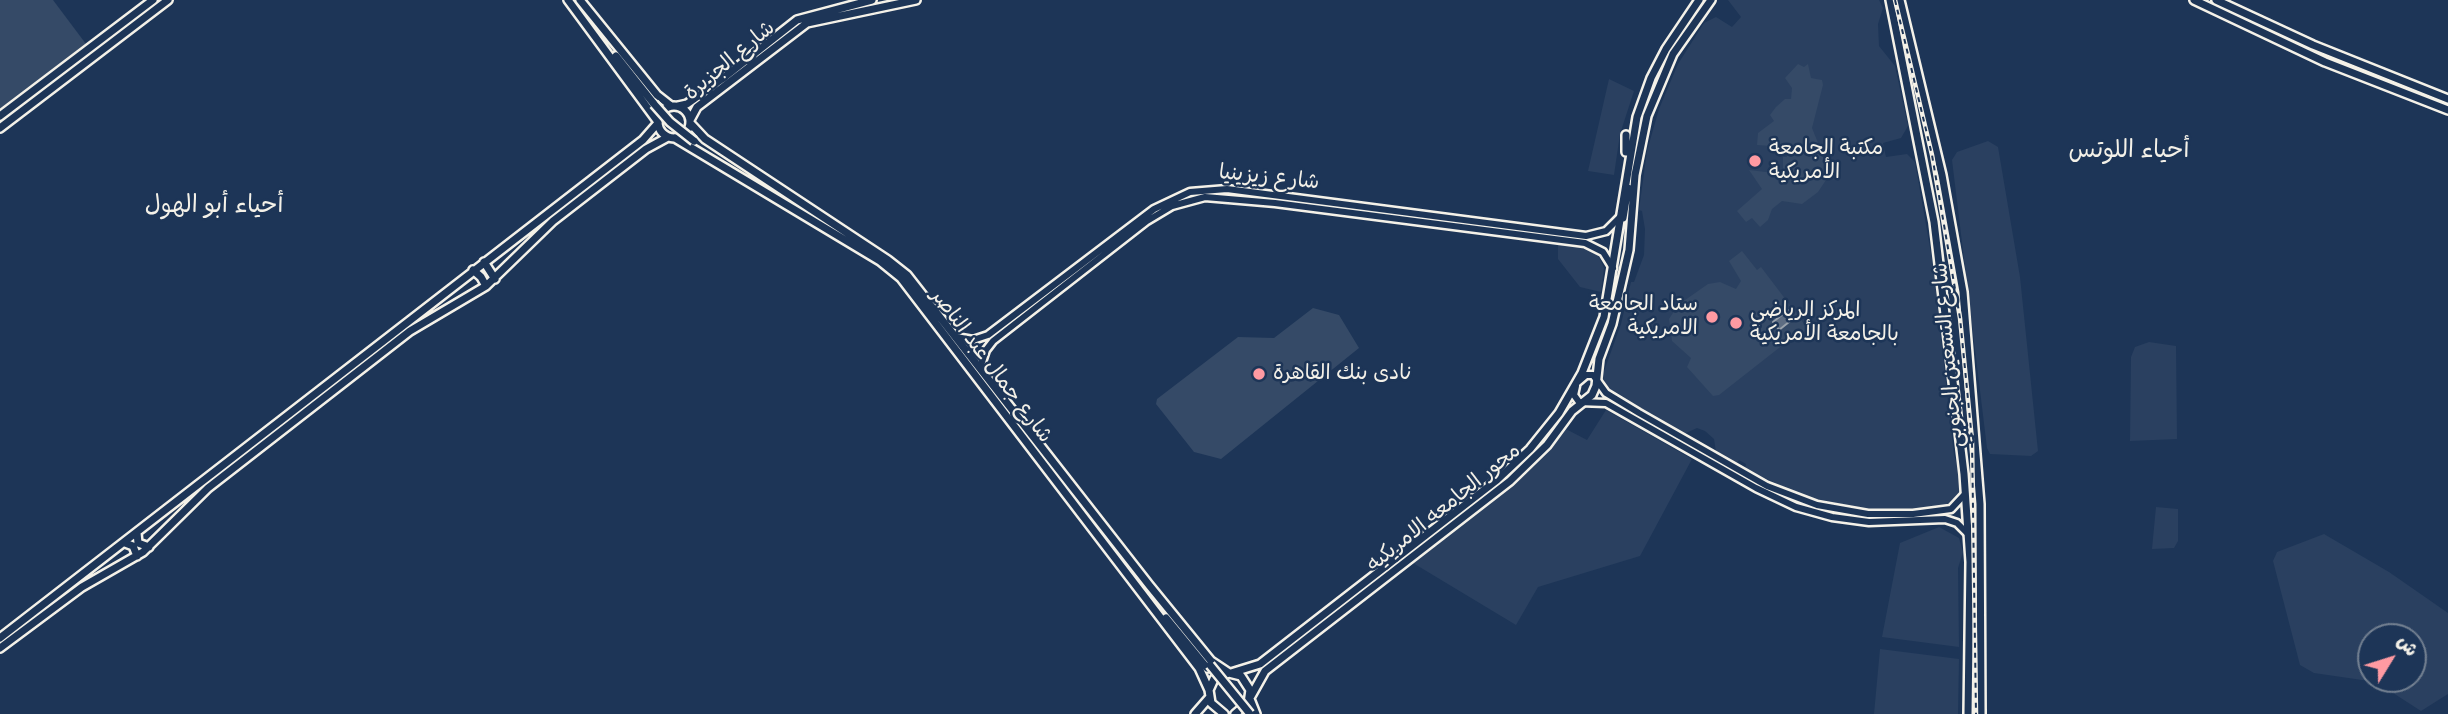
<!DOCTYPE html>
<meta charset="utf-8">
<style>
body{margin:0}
#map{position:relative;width:2448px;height:714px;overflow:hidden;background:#1d3557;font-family:"Balsamiq Sans","Playpen Sans Arabic",sans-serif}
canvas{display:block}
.north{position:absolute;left:2357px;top:623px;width:70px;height:70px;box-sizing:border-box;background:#1d3557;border:2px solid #738091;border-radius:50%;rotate:52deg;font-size:19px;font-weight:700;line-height:28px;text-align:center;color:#f4f1e8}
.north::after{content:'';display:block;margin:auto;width:24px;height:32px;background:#ff9aa2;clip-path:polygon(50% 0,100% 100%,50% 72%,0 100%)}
</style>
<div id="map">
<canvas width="2448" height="714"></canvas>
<div class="north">ش</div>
</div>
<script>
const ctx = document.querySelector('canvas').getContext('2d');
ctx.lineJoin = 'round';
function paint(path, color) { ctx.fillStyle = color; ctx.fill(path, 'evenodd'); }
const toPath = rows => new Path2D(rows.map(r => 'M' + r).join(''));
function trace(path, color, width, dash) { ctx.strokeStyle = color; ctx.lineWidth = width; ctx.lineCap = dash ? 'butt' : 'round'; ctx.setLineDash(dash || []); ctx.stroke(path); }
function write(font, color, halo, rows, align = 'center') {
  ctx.font = font + ' "Balsamiq Sans","Playpen Sans Arabic",sans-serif'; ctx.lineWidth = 5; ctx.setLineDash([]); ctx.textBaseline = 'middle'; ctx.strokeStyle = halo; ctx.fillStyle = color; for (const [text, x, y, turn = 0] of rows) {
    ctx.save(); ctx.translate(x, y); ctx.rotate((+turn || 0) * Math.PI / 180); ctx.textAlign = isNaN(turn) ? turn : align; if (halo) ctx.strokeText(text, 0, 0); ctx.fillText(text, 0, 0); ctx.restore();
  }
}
const built = toPath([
 [1728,0,1879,0,1883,8,1878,24,1879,46,1895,66,1908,126,1901,138,1883,143,1886,157,1907,154,1915,162,1933,265,1954,455,1960,474,1959,494,1950,504,1917,510,1873,510,1806,497,1745,469,1746,464,1739,460,1736,464,1716,452,1714,439,1705,431,1697,428,1684,434,1611,392,1604,385,1603,374,1621,324,1631,282,1634,282,1644,255,1645,229,1642,211,1639,210,1647,151,1659,109,1678,64,1704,23,1716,17,1732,27,1741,17],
 [1609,79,1634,91,1620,134,1614,175,1588,171],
 [1988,141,1998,147,2020,277,2038,451,2031,456,1990,454,1987,448,1952,160,1957,152],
 [1558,242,1590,249,1598,255,1604,268,1601,292,1580,287,1558,259],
 [2149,342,2176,346,2177,439,2130,441,2131,357,2135,347],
 [1606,410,1692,459,1640,556,1538,587,1516,625,1413,563,1512,485,1564,428,1587,440],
 [2156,507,2178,509,2178,541,2174,548,2152,549],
 [1939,527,1959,538,1963,552,1958,568,1959,647,1882,637,1900,543],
 [2324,534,2389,572,2448,613,2448,694,2421,711,2376,682,2314,673,2300,665,2273,561,2277,552],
 [2371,637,2413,637,2413,679,2371,679],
 [1880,649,1959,659,1958,714,1874,714]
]);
const green = toPath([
 [0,0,53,0,86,44,0,112],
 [1798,64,1804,67,1808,64,1811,78,1822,80,1823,85,1812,128,1823,155,1826,180,1818,192,1802,204,1782,201,1772,209,1768,220,1760,227,1752,218,1746,222,1737,211,1762,189,1749,170,1783,174,1783,157,1787,157,1787,153,1774,147,1770,152,1771,146,1757,145,1758,133,1774,121,1770,115,1776,107,1785,99,1791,99,1792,88,1785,78],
 [1742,251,1757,270,1761,267,1808,329,1784,344,1719,395,1713,396,1687,367,1691,358,1672,341,1669,319,1678,305,1708,284,1720,282,1736,289,1741,281,1729,261],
 [1313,308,1339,315,1359,348,1221,459,1194,452,1156,404,1157,399,1238,337,1274,338]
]);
const water = toPath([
 [1788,310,1794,318,1779,330,1773,322,1788,310]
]);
const secondary = toPath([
 [956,337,973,340,988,335,1154,209,1190,192,1227,189,1586,236,1606,231,1619,218],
 [980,368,986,350,993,341,1147,221,1172,206,1205,197,1275,203,1585,243,1603,252,1613,268],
 [1579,381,1586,375,1593,375,1606,393,1639,413,1767,486,1817,505,1868,514,1913,514,1951,509,1965,494],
 [1576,386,1574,395,1579,402,1606,403,1756,488,1796,507,1832,517,1869,522,1945,519,1957,523,1968,534]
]);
const primary = toPath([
 [568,0,658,122],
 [580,0,657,95,671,106],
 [1890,0,1934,222,1964,474,1970,562,1968,714],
 [1900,0,1942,175,1963,292,1980,504,1981,714],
 [2194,0,2325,62,2448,110],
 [2216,0,2313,45,2448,99],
 [616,56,654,104],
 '658 122a16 16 0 1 1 32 0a16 16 0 1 1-32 0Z',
 [678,106,687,104,722,79,797,20,872,0],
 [0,116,153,0],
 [690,120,697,107,807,23,916,0],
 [690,123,705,139,888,260,907,275,1149,585,1211,661,1229,673],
 [0,128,168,0],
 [675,138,880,261,901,278,1199,668,1209,690],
 [1626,152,1626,135],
 [1623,218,1628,188],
 [484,262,495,279],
 [473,270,481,277,486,286],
 [137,533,138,543,149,547],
 [125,543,133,546,137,556],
 [1166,618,1207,668],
 [0,638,643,140,658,123],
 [0,648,82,587,143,552,208,488,410,331,486,286,553,221,646,149,668,137],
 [1231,673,1260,664,1497,480,1530,449,1559,413,1582,373,1604,317,1637,117,1651,78,1666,49,1699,0],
 [1251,696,1265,671,1510,481,1547,445,1572,411,1592,395,1596,386,1599,359,1612,324,1629,250,1635,175,1647,116,1673,54,1711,0],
 [1250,699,1256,714],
 [1195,714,1209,698],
 [1224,714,1211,703,1209,690,1214,679,1229,673,1241,676,1250,690,1248,703,1235,714]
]);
const rail = toPath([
 [1895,0,1932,155,1960,318,1972,440,1976,714]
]);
const primaryBridge = toPath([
 [654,104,670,122,694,141],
 [1210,665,1250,714]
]);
const markers = [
 [1755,161,7,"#ff9aa2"],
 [1712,317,7,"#ff9aa2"],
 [1736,323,7,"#ff9aa2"],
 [1259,374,7,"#ff9aa2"]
];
const streetNames = [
 ["شارع الجزيرة",730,61,-40],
 ["شارع زيزينيا",1269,178,6],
 ["شارع التسعين الجنوبي",1949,355,-95],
 ["شارع جمال عبد الناصر",991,366,53],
 ["محور الجامعه الامريكيه",1444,508,-39]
];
const poiNames = [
 ["مكتبة الجامعة",1769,149],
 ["الأمريكية",1769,173],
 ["ستاد الجامعة",1698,305,"right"],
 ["الامريكية",1698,329,"right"],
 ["المركز الرياضي",1750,311],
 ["بالجامعة الأمريكية",1750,335],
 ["نادى بنك القاهرة",1273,374]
];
const quarterNames = [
 ["أحياء اللوتس",2129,151],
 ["أحياء أبو الهول",214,206]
];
paint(built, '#2a4060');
paint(green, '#354a67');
paint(water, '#5e6d82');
trace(water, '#9aa2ab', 2);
trace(secondary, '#f4f1e8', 11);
trace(primary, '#f4f1e8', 12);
trace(secondary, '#1d3557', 6);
trace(primary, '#1d3557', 7);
trace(rail, '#f4f1e8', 4.5);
trace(rail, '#1d3557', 2, [5]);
trace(primaryBridge, '#f4f1e8', 12, []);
trace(primaryBridge, '#1d3557', 7);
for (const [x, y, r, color] of markers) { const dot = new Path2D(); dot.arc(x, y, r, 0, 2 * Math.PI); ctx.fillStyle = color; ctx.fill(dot); trace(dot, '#1d3557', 2.5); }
write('21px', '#f4f1e8', '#1d3557', streetNames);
write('21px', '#f4f1e8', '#1d3557', poiNames, 'left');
write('24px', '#f4f1e8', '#1d3557', quarterNames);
</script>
